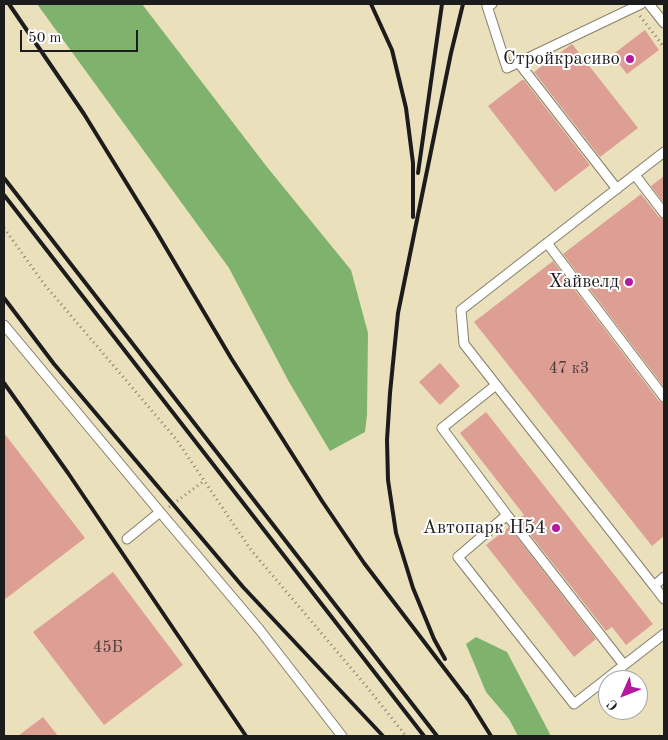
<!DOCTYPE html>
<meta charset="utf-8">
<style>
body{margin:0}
#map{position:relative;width:668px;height:740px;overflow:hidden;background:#ebe0bc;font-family:"Old Standard TT",serif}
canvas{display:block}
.frame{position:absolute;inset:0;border:5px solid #1c1c1c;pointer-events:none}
.north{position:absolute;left:598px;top:670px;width:50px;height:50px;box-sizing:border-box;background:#fff;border:1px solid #a4a4a4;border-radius:50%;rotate:226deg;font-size:14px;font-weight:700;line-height:20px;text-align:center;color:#1c1c1c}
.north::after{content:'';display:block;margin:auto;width:18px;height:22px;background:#b5179e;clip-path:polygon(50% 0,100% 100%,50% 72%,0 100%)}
.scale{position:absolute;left:20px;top:30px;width:118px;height:22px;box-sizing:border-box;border:2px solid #1c1c1c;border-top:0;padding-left:6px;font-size:15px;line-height:18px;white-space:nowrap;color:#1c1c1c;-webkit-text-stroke:4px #fff;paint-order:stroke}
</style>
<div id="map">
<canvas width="668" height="740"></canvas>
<div class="frame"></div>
<div class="north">С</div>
<div class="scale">50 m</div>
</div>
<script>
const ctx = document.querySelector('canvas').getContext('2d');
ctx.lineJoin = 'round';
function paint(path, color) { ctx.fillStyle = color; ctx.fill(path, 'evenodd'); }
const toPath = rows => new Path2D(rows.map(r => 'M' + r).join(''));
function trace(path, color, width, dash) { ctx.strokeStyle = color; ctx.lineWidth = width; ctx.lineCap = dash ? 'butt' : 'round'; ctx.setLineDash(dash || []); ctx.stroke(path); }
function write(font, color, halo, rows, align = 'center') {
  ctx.font = font + ' "Old Standard TT",serif'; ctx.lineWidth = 4; ctx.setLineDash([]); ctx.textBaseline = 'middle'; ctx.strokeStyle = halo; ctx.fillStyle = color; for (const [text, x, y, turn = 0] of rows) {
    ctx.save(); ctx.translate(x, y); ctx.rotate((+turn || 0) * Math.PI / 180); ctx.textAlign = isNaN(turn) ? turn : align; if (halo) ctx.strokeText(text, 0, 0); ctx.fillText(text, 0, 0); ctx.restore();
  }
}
const forest = toPath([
 [37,4,142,4,267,167,351,270,368,333,367,415,365,432,330,451,289,382,229,268],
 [476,637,507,652,551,736,518,736,509,719,486,692,466,644]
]);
const building = toPath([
 [645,30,659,50,627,74,612,55],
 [572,44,638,128,600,157,534,72],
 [522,80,524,80,590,165,555,192,488,106],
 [664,176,664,203,651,186],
 [641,194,659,217,664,219,664,387,563,254],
 [553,261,659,401,664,403,664,536,652,546,474,322],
 [440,363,460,386,440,405,419,382],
 [486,412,653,624,626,645,612,627,606,631,518,519,524,515,460,433],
 [4,433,85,538,4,600],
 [509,527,596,639,574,657,486,545],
 [113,572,183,665,104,725,33,632],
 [43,717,58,736,18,736]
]);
const path = toPath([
 [640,16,664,47],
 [4,228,44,284,176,439,251,550,367,687,406,736],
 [169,507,204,481],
 [660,736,664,733]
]);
const lane = toPath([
 [492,4,487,6,507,68,641,4],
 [649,4,664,23],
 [518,62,617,189],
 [635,175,664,213],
 [547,243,664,397],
 [4,325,160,512,127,539],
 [496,385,442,428,507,515],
 [160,512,259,629,342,736],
 [664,577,654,586,664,599],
 [654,586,464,344,461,310,664,152],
 [624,665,507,515,458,557,574,704,664,634]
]);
const rail = toPath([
 [9,4,84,114,156,231,231,358,322,501,364,563,470,702],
 [371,4,392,50,406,108,413,163,413,217],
 [418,173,442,4],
 [4,178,437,736],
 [4,195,424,736],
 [4,298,54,364,243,587,383,736],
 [4,383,68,473,246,736],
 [445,659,434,639,413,588,396,533,388,480,387,440,390,393,398,313,451,53,463,4],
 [466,696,491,736]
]);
const markers = [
 [630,59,5,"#b5179e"],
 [629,282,5,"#b5179e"],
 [556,528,5,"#b5179e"]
];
const numberNames = [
 ["47 к3",569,369],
 ["45Б",108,648]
];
const poiNames = [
 ["Стройкрасиво",620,59],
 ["Хайвелд",619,282],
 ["Автопарк Н54",546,528]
];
paint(forest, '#7fb26d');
paint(building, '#dd9e94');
trace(lane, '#847e6c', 11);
trace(path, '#847e6c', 3, [1, 4]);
trace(lane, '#fff', 9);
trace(rail, '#1c1c1c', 4);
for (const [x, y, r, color] of markers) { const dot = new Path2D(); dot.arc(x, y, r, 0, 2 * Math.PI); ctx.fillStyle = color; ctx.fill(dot); trace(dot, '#fff', 2); }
write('16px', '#4c3c3a', null, numberNames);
write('19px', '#1c1c1c', '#fff', poiNames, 'right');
</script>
